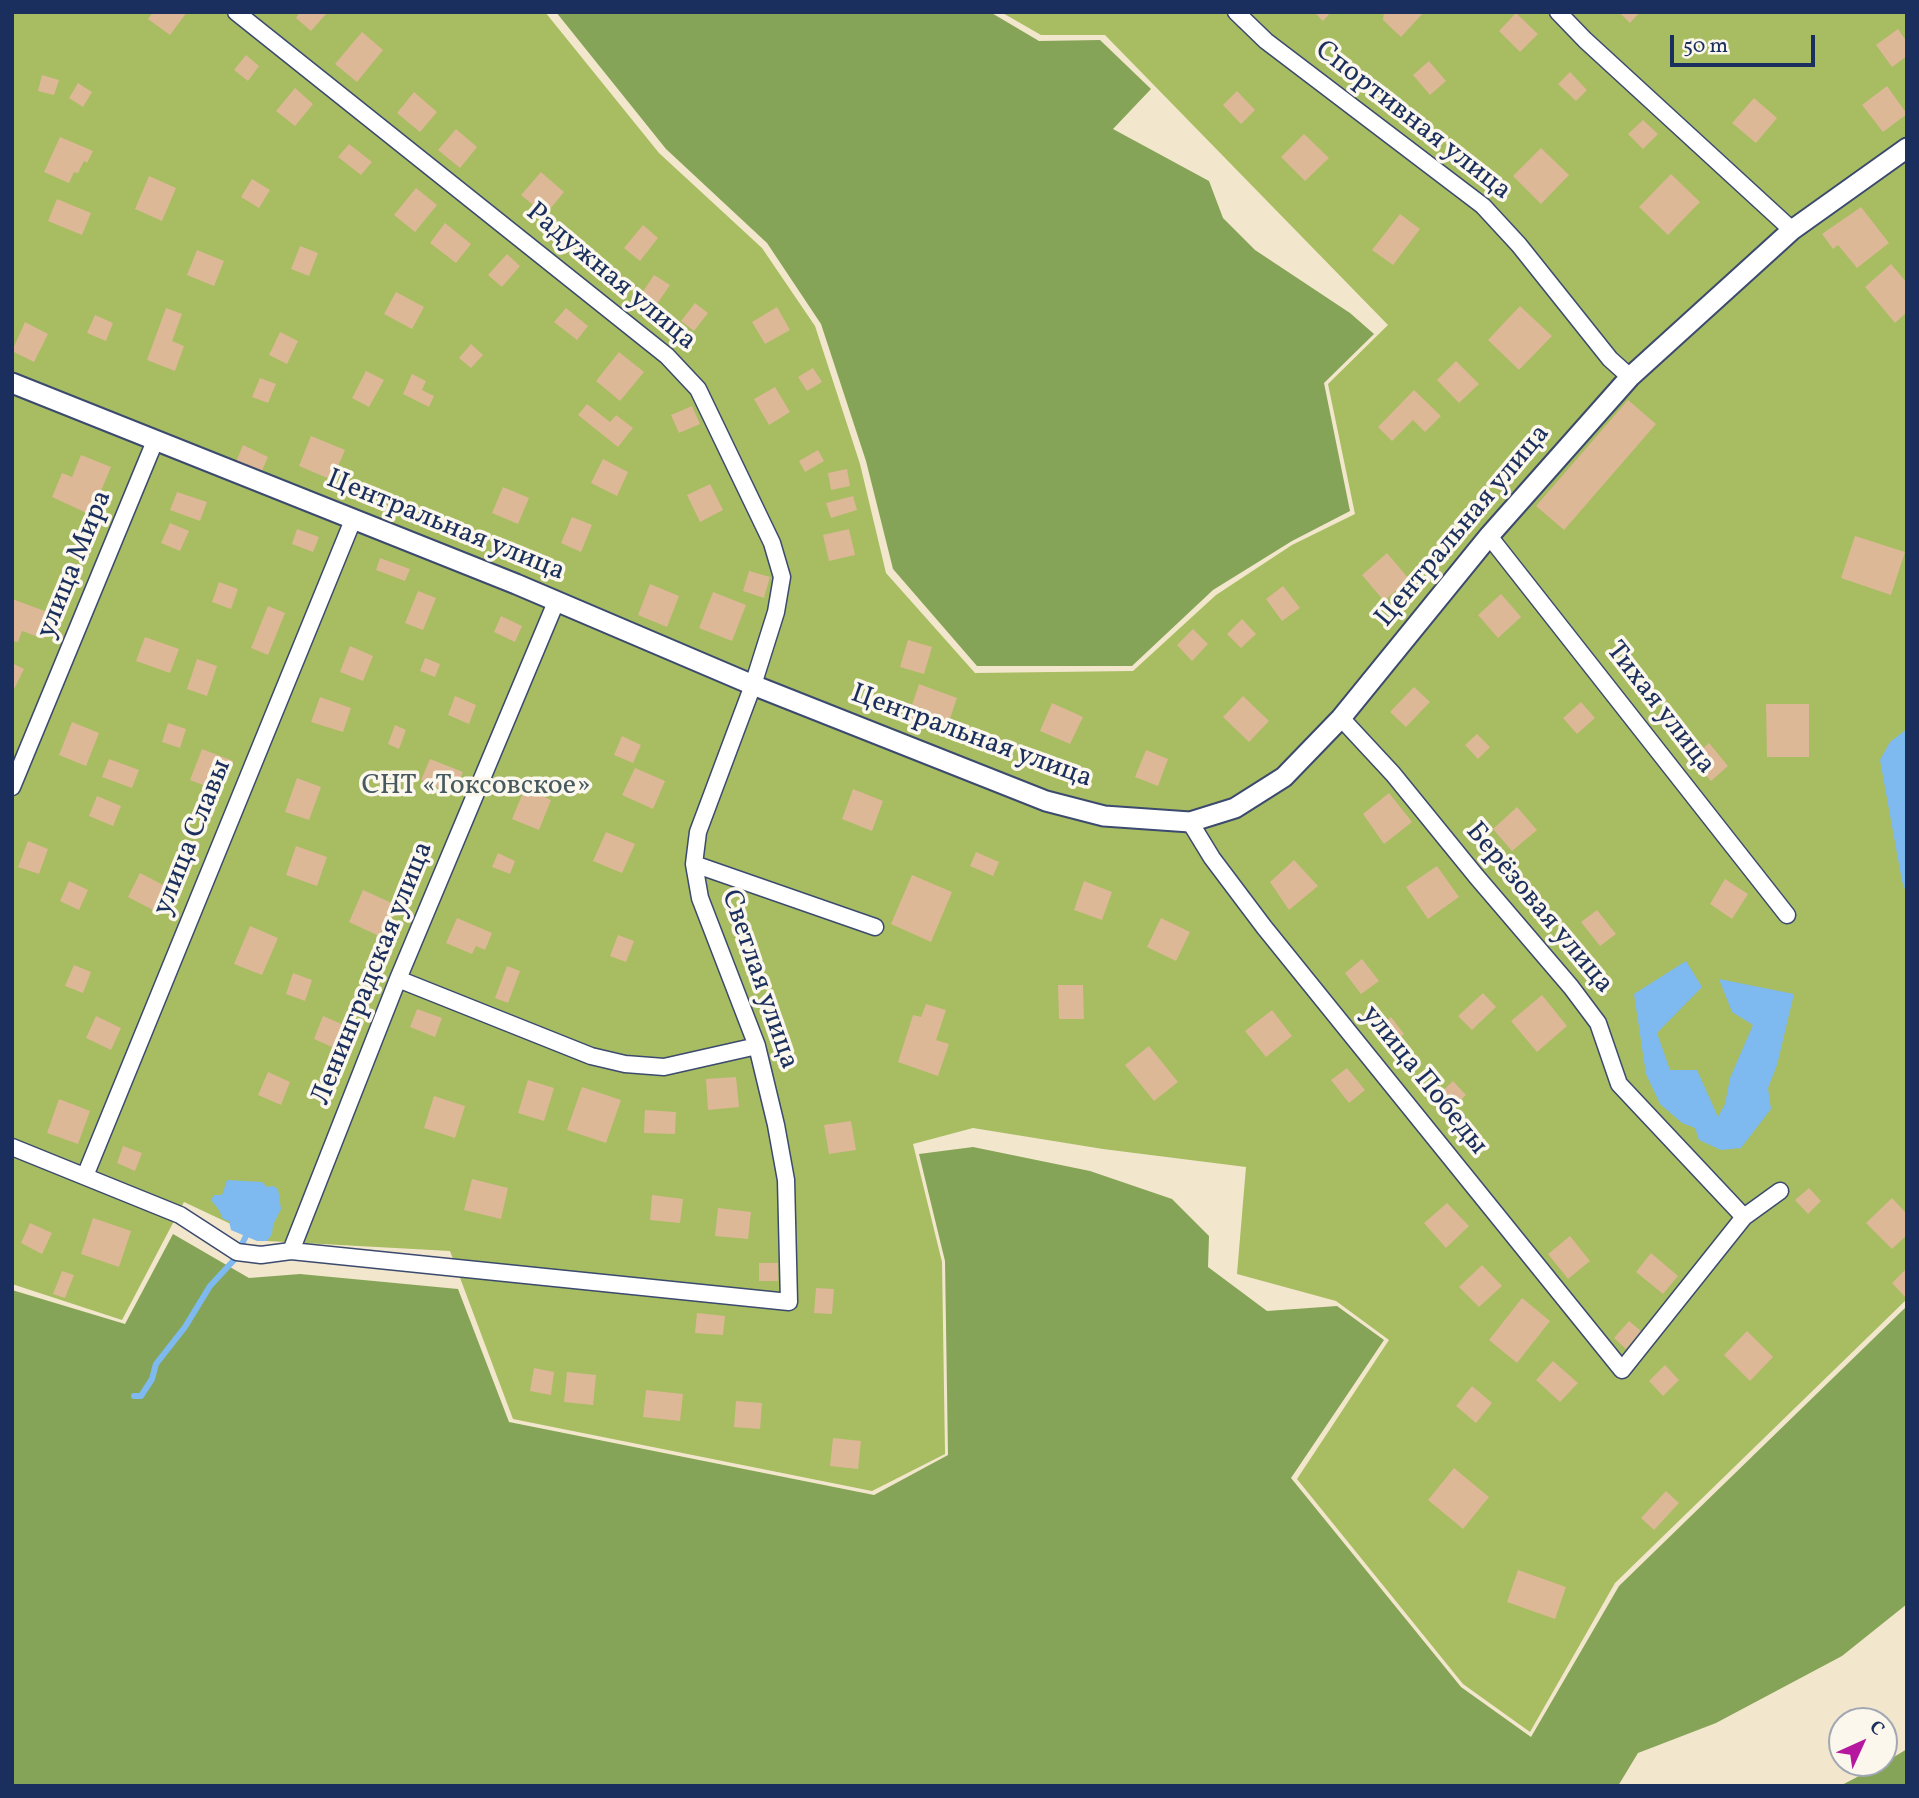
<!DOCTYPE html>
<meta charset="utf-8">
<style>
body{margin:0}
#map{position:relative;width:1919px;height:1798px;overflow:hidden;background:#f2e6cc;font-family:Vollkorn,serif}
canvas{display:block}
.frame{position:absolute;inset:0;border:14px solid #1b2f5e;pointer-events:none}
.north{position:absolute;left:1828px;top:1707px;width:70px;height:70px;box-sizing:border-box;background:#fbf7ec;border:2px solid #a1a7b3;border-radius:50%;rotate:45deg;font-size:19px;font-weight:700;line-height:28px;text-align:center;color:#1b2f5e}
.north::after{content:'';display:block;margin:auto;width:24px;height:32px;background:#b5179e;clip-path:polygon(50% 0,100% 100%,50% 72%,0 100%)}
.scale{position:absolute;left:1670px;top:35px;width:145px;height:32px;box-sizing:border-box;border:4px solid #1b2f5e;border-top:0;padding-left:9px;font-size:21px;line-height:24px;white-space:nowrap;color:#1b2f5e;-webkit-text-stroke:5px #fbf7ec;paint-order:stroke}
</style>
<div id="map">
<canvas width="1919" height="1798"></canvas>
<div class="frame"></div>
<div class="north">С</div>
<div class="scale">50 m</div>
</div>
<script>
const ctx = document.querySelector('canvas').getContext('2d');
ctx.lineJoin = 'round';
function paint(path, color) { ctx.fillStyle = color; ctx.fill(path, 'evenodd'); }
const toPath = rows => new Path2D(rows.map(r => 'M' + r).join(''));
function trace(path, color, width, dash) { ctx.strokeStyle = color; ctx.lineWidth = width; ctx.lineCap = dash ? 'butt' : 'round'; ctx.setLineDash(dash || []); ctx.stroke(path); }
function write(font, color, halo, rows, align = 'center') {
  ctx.font = font + ' Vollkorn,serif'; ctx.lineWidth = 7; ctx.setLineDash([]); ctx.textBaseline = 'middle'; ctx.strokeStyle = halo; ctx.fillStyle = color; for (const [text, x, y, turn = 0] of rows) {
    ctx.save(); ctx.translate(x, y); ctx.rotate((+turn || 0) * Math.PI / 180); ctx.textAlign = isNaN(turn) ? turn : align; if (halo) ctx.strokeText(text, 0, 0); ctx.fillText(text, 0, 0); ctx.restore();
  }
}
const green = toPath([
 [12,12,545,12,659,153,762,248,815,326,860,464,886,573,975,673,1133,671,1216,595,1292,545,1355,514,1328,384,1388,325,1105,35,1041,35,1001,12,1907,12,1907,1299,1615,1583,1530,1732,1463,1684,1297,1479,1389,1340,1336,1301,1237,1274,1246,1167,1103,1149,973,1128,913,1144,942,1262,945,1454,872,1491,513,1419,450,1251,267,1241,184,1202,122,1320,12,1284]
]);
const forest = toPath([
 [556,12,990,12,1039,41,1100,40,1151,89,1113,129,1209,181,1223,218,1255,250,1350,313,1374,334,1324,383,1350,511,1292,541,1213,590,1132,666,977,666,893,569,866,461,821,324,767,243,666,149],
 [973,1147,1090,1171,1172,1199,1209,1236,1208,1267,1267,1311,1337,1306,1384,1340,1291,1478,1461,1687,1531,1737,1619,1586,1907,1306,1907,1604,1842,1656,1716,1723,1638,1753,1618,1786,12,1786,12,1290,125,1324,173,1234,249,1278,300,1274,458,1289,509,1422,874,1495,948,1455,945,1261,919,1154],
 [1907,1749,1907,1786,1840,1786,1884,1763]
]);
const water = toPath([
 [1907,729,1907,895,1902,881,1880,760,1890,742],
 [1686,961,1702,987,1657,1033,1670,1070,1697,1070,1718,1117,1725,1104,1730,1078,1753,1025,1732,1012,1719,979,1794,994,1777,1065,1768,1088,1771,1109,1741,1148,1721,1150,1699,1140,1695,1128,1682,1123,1660,1104,1646,1074,1634,994],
 [227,1180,262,1182,267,1187,273,1186,278,1189,281,1209,273,1225,272,1234,267,1241,257,1241,231,1230,229,1221,223,1219,219,1210,211,1200,214,1195,222,1195]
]);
const stream = toPath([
 [134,1396,141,1396,152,1379,156,1364,185,1327,210,1286,234,1260,246,1236]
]);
const building = toPath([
 [153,12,187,12,170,35,148,19],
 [300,12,323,12,326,14,311,31,296,18],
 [1314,12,1331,12,1323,21],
 [1384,12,1424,12,1401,37,1383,20],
 [1619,12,1640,12,1630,23],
 [1516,13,1538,34,1520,52,1499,31],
 [1898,29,1907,42,1907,56,1892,67,1876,45],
 [362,32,383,50,357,82,335,64],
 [246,55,259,66,248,81,234,70],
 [1429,61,1446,81,1430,95,1413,75],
 [1570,72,1587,90,1576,101,1558,84],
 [42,75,59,80,54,95,38,91],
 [78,83,92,92,83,107,69,98],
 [1887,86,1907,114,1883,132,1862,105],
 [295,88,313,104,295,126,276,111],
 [1237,91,1255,110,1241,124,1223,105],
 [414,92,437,112,420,132,397,113],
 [1754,98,1777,118,1756,143,1732,123],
 [1643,120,1658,134,1643,149,1628,134],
 [456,129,477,147,460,168,438,150],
 [1304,134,1329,158,1305,181,1281,157],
 [60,137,93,151,87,163,84,161,78,173,74,172,69,183,44,172],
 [349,144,372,162,361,175,338,157],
 [1541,148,1569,175,1541,204,1513,176],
 [541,172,564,192,545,215,521,195],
 [1671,174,1700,202,1668,235,1639,207],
 [149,176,176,188,162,221,135,209],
 [252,179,270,190,259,208,241,197],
 [416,188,437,205,415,232,394,215],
 [57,199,91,213,82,235,48,221],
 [1861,207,1889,243,1857,268,1838,245,1833,249,1822,234],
 [1400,214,1420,229,1393,265,1372,250],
 [445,223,471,244,456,263,430,243],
 [643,225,658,238,640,261,624,248],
 [300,246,318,253,309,276,291,269],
 [197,250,224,261,214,286,187,275],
 [507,254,520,266,502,287,488,275],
 [1891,264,1907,283,1907,312,1895,323,1865,287],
 [654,275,670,285,655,307,640,296],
 [396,292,424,307,412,329,384,314],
 [695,303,708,313,694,331,681,321],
 [1520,306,1552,336,1519,370,1488,340],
 [777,307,790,330,765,344,752,322],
 [166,308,182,314,172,341,184,346,175,371,147,360],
 [566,308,588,326,577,340,554,322],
 [95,315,113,323,106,341,87,333],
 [25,322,48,334,34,362,12,351],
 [280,332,298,341,287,364,269,355],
 [471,344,483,355,471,368,459,358],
 [619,352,644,372,620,401,596,381],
 [1456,361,1479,384,1459,403,1437,380],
 [813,368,822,382,807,391,798,377],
 [366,371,384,380,369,407,352,398],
 [412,374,426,381,422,390,434,396,429,407,403,394],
 [260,378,276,384,268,403,252,397],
 [775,387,790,412,769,425,754,399],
 [1414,390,1441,416,1425,432,1413,420,1392,441,1378,427],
 [1628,400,1656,424,1564,530,1536,506],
 [587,404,610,422,616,415,633,428,618,447,578,415],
 [692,406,700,424,679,433,671,415],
 [311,436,345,450,332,480,299,466],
 [243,445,268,457,261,473,236,462],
 [818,450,824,461,805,472,799,461],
 [81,455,111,467,91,515,52,497,62,473,72,477],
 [603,459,628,472,617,496,591,483],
 [847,469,850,486,831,490,828,473],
 [710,484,723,510,700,522,687,495],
 [503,487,529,498,518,524,492,513],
 [177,492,207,502,200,521,170,510],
 [853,496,857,510,831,518,826,503],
 [572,517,592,525,581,552,561,543],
 [170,523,189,531,180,551,161,543],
 [297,529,319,537,313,552,292,544],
 [849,529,855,555,829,561,823,535],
 [1855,536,1905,552,1891,595,1841,578],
 [1387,553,1409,579,1384,601,1362,575],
 [380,558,410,569,405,581,376,570],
 [749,571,770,577,764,598,743,591],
 [219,582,238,589,231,609,212,602],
 [650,584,679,596,667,627,638,615],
 [1283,586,1300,608,1282,621,1266,599],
 [418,591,436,598,423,630,405,623],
 [713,592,746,605,732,641,699,628],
 [1501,594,1521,617,1498,638,1478,615],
 [12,599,53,614,44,639,22,631,18,642,12,641],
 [268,606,285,613,268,655,251,648],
 [501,616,522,626,515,642,494,632],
 [1242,619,1256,634,1241,648,1227,634],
 [1193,629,1208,644,1192,661,1177,645],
 [145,637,179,649,170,673,136,661],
 [908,640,932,647,924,674,900,667],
 [350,646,373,656,363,681,340,672],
 [425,658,440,664,435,677,420,671],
 [197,659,217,666,207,696,187,689],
 [12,663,24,669,12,693],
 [919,684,957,698,945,733,907,720],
 [1414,687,1430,702,1406,727,1390,712],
 [455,696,476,705,469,724,448,715],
 [1243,696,1269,721,1249,742,1223,717],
 [320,697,351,708,343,732,311,722],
 [1581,702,1595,718,1577,734,1563,718],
 [1052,703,1083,717,1070,744,1040,731],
 [1766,704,1809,704,1809,757,1767,757],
 [72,722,99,733,86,766,59,755],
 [168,723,186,729,180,748,162,742],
 [395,725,406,730,399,749,388,744],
 [1477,734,1490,747,1478,759,1465,745],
 [622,736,641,745,633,763,614,755],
 [1709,743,1728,766,1711,781,1692,759],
 [202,749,233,761,221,792,190,780],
 [1146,750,1168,759,1158,786,1135,777],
 [109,759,139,770,132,788,102,777],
 [430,759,463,772,453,794,421,780],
 [635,768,665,781,653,809,622,795],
 [297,778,321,787,309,820,285,812],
 [525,788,551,800,539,830,512,819],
 [853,789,883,801,872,831,842,819],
 [1389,793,1412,822,1384,844,1363,814],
 [97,796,121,806,113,826,89,816],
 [1517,807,1537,830,1512,851,1493,829],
 [606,832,635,844,622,873,593,861],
 [28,841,48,849,39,874,18,867],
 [296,846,327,857,317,886,286,875],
 [976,852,999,862,993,876,970,866],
 [498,853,515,861,510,874,492,867],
 [1294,860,1318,886,1289,910,1270,882],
 [1437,866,1459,897,1428,919,1406,887],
 [140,873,167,887,155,911,128,897],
 [912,875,952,892,931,942,891,924],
 [1725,879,1748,894,1732,919,1710,904],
 [69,881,88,890,79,910,60,901],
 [1084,881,1112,892,1102,920,1074,910],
 [363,890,394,904,379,936,349,922],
 [1597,910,1616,934,1600,946,1581,922],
 [457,918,492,933,485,950,476,946,472,954,446,943],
 [1161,918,1190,932,1176,961,1147,947],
 [250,926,278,938,262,975,234,964],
 [618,935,634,941,626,962,610,956],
 [1362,959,1379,981,1361,994,1345,973],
 [74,965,91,972,83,993,65,986],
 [507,966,520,971,508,1003,495,998],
 [293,973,312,980,305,1001,286,994],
 [1058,985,1083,985,1084,1019,1059,1019],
 [1483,993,1496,1007,1472,1030,1458,1016],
 [1542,995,1567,1026,1537,1052,1511,1021],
 [926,1004,946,1010,936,1040,949,1044,938,1076,898,1062,913,1015,921,1017],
 [417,1009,442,1018,435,1037,410,1027],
 [1272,1010,1292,1036,1266,1057,1245,1031],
 [96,1016,121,1028,111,1050,86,1038],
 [323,1016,351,1028,341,1051,314,1039],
 [1391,1017,1404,1034,1387,1047,1374,1031],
 [1149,1046,1178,1082,1154,1101,1125,1065],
 [1347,1068,1365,1090,1349,1103,1331,1080],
 [268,1072,290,1082,281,1105,258,1095],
 [736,1077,739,1107,708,1110,706,1079],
 [528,1080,554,1088,544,1121,518,1113],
 [1453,1081,1466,1095,1449,1111,1436,1097],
 [582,1087,621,1100,606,1143,567,1130],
 [434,1096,465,1106,455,1138,424,1128],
 [59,1099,90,1111,78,1144,47,1133],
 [645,1110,676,1112,675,1134,644,1133],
 [851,1121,856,1150,829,1154,824,1125],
 [123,1146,142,1153,135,1171,117,1163],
 [472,1179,508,1188,501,1219,464,1210],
 [1809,1188,1821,1201,1808,1214,1795,1200],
 [652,1195,683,1199,680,1223,650,1220],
 [1892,1198,1907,1214,1907,1235,1892,1249,1866,1223],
 [1447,1203,1469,1226,1446,1248,1424,1223],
 [718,1208,751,1212,748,1239,715,1236],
 [93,1218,131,1231,119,1267,81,1254],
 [30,1223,52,1233,42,1254,21,1243],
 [1570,1236,1590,1261,1568,1279,1548,1254],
 [1651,1253,1678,1276,1663,1294,1636,1272],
 [759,1263,778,1263,778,1281,759,1281],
 [1482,1265,1502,1286,1479,1307,1459,1287],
 [1907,1268,1907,1299,1892,1283],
 [62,1271,74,1275,65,1298,53,1294],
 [816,1288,834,1289,832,1314,814,1313],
 [1522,1298,1550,1321,1517,1363,1489,1340],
 [697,1313,725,1316,723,1335,695,1333],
 [1629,1321,1641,1331,1626,1349,1614,1338],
 [1747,1331,1773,1357,1750,1381,1724,1355],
 [1553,1361,1578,1383,1560,1402,1536,1380],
 [1665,1365,1679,1380,1663,1396,1649,1381],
 [534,1368,554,1372,551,1395,530,1391],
 [567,1372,596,1375,593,1405,564,1402],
 [1472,1386,1492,1403,1476,1423,1456,1406],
 [646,1390,683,1394,680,1421,643,1417],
 [736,1401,762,1403,760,1429,734,1427],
 [833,1438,861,1441,858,1469,830,1466],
 [1454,1468,1489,1497,1463,1529,1428,1500],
 [1666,1491,1679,1503,1654,1530,1641,1518],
 [1518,1570,1566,1587,1555,1619,1507,1602]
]);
const minor = toPath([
 [1236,12,1266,41,1483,206,1519,245,1610,359,1630,377],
 [1558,12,1585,40,1792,230],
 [1489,536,1787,915],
 [12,787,155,441],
 [1190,822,1212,858,1264,927,1622,1370,1744,1217,1619,1084,1598,1023,1571,987,1476,876,1393,774,1341,718],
 [694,864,875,927],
 [398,979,591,1056,625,1064,664,1067,757,1046],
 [12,1147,180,1215,237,1252,261,1255,291,1251,789,1302,786,1180,776,1125,757,1046,700,898,694,864,698,832,753,685,776,612,782,577,772,543,698,389,667,356,236,12],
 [85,1176,353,520],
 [1744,1217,1780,1191],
 [291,1251,398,979,556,602]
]);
const tertiary = toPath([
 [12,383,516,584,753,685,1046,801,1104,816,1190,822,1235,808,1284,777,1341,718,1489,536,1630,377,1792,230,1907,148]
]);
const streetNames = [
 ["Спортивная улица",1412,122,38],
 ["Радужная улица",610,278,40],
 ["Центральная улица",445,527,22],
 ["Центральная улица",1464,527,-50],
 ["улица Мира",76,565,-68],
 ["Тихая улица",1659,709,52],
 ["Центральная улица",971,738,20],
 ["улица Славы",194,838,-68],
 ["Берёзовая улица",1538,909,50],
 ["Ленинградская улица",374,974,-68],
 ["Светлая улица",758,980,71],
 ["улица Победы",1423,1081,51]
];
const parkNames = [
 ["СНТ «Токсовское»",476,788]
];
paint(green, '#a8bc61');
paint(forest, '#86a457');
paint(water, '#7eb9f0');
trace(stream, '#7eb9f0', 6);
paint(building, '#dcb897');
trace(minor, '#3b4a6e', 19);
trace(tertiary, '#3b4a6e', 23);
trace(minor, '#fff', 16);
trace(tertiary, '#fff', 19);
write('28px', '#1b2f5e', '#fbf7ec', streetNames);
write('28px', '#45595f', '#fbf7ec', parkNames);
</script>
